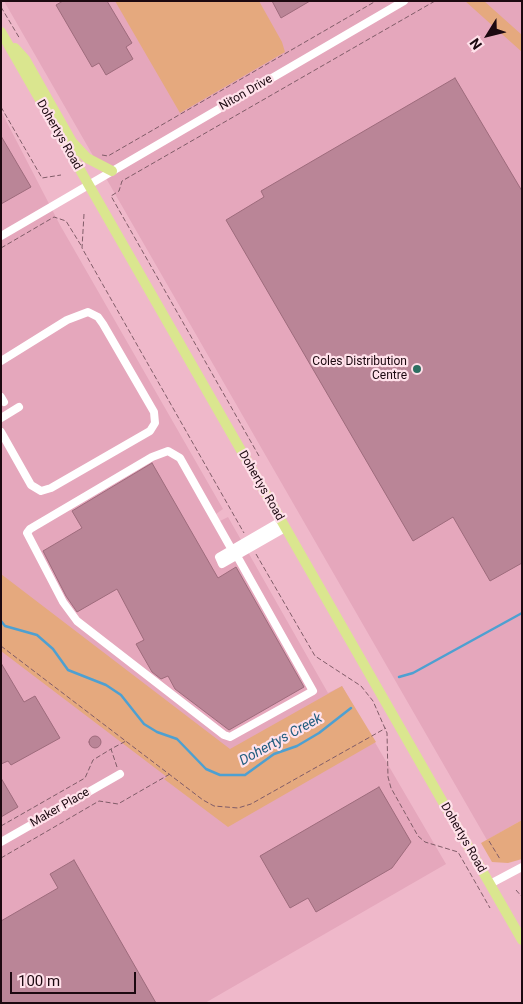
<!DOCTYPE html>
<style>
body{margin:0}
#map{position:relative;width:523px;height:1004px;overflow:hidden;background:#efb8ca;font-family:Roboto,sans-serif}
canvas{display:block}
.frame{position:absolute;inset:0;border:2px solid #1c0910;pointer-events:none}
.north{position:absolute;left:463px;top:10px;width:50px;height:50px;-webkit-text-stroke:4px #ffe1ea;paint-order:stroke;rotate:234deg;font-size:14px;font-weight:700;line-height:20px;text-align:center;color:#1c0910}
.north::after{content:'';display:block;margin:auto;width:18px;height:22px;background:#1c0910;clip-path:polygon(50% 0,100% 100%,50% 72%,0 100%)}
.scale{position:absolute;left:10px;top:972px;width:126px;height:22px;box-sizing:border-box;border:2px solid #1c0910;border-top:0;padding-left:6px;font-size:15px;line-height:18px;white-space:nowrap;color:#1c0910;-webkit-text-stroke:4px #ffe1ea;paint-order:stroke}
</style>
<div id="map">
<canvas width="523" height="1004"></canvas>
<div class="frame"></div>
<div class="north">N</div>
<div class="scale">100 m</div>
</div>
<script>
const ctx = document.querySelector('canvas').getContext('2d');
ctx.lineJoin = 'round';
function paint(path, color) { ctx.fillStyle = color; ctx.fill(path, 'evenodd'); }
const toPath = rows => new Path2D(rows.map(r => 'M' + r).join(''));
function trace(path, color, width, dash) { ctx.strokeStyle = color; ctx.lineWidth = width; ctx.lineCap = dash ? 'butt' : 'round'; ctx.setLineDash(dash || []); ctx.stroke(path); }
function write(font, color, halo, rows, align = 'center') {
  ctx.font = font + ' Roboto,sans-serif'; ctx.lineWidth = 4.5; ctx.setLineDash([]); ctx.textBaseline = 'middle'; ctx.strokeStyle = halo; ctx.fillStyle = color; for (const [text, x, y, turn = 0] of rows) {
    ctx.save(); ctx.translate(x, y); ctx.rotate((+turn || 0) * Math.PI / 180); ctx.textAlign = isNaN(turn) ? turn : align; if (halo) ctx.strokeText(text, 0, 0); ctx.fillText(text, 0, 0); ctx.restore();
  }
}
const built = toPath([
 [4,1,522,1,522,820,487,840],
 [1,111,60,225,223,509,216,514,220,521,228,517,328,693,342,686,446,864,205,1003,1,1003]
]);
const green = toPath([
 [115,1,259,1,282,42,285,52,180,113],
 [465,1,484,1,522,35,522,52],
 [1,574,230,749,342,686,376,742,228,827,164,779,167,777,1,651],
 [522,820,522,859,508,863,492,862,481,843]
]);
const stream = toPath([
 [1,621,5,626,37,635,53,649,68,670,106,685,121,695,144,724,157,732,177,739,206,769,220,775,245,775,274,754,297,746,319,733,351,708],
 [399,677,413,673,522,613]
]);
const building = toPath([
 [63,1,107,1,132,43,126,47,133,59,106,75,99,63,92,67,56,5,63,1],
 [272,1,310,1,281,18,272,1],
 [455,78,522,191,522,563,490,581,453,517,413,541,226,220,264,197,261,191,455,78],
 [1,136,31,187,1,204,1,136],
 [152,463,218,578,236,567,304,687,229,730,175,689,168,676,161,679,152,672,136,644,144,640,117,589,77,612,66,596,43,551,82,528,72,511,152,463],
 [1,663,24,702,35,696,60,738,11,765,8,761,1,764,1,663],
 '89 742a6 6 0 1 1 12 0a6 6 0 1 1-12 0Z',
 [1,778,18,807,1,817,1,778],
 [379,787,411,842,392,868,316,912,308,898,290,908,260,856,379,787],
 [74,860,156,1003,1,1003,1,921,58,888,50,874,74,860]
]);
const path = toPath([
 [1,7,20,39],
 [1,107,42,178,61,175],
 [102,155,108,156,376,1],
 [84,214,82,248,244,533],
 [1,248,54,217,66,221,82,247],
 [259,456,111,196,119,191,122,181,435,1],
 [256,554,315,656,361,686,373,701,387,733,388,777,391,788,418,836,425,842,458,852,490,908],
 [1,646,203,800,214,806,238,808,251,804,386,728],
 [117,767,111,749,126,741],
 [1,826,85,778,93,760,111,749],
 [489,841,500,859],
 [1,858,99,801,118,804,170,774],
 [516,890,522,897]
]);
const minor = toPath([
 [1,236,404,1],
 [1,361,67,320,88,312,98,317,103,324,154,412,155,423,150,431,51,488,41,491,31,485,1,432],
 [1,397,4,402],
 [1,418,19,407],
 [281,521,219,557,222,564,285,528],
 [232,550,180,458,168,451,152,457,30,529,27,533,63,602,77,621,224,735,230,737,313,691,237,556],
 [1,842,120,774],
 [490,884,522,867]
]);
const major = toPath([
 [1,32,522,940],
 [15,48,25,59,72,142,87,158,112,171]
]);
const markers = [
 [417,369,5,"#2c6f61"]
];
const streetNames = [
 ["Niton Drive",246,93,-30],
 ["Dohertys Road",59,135,60],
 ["Dohertys Road",261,486,60],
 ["Maker Place",60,808,-30],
 ["Dohertys Road",463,838,60]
];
const poiNames = [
 ["Coles Distribution",407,362],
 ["Centre",407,376]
];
const waterNames = [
 ["Dohertys Creek",281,740,-29]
];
paint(built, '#e5a7bc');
paint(green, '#e5a97e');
trace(stream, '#4ea0d1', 2.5);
paint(building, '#ba8597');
trace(building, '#9e6b7c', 1);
trace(path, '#805c68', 1, [5, 2.5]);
trace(minor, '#fff', 8);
trace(major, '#dae68f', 10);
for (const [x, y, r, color] of markers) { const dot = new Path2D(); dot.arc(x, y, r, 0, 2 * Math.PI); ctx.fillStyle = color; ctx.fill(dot); trace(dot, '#ffe1ea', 2); }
write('12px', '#1c0910', '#ffe1ea', streetNames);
write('12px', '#1c0910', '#ffe1ea', poiNames, 'right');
write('italic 14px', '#205d7f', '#ffe1ea', waterNames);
</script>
